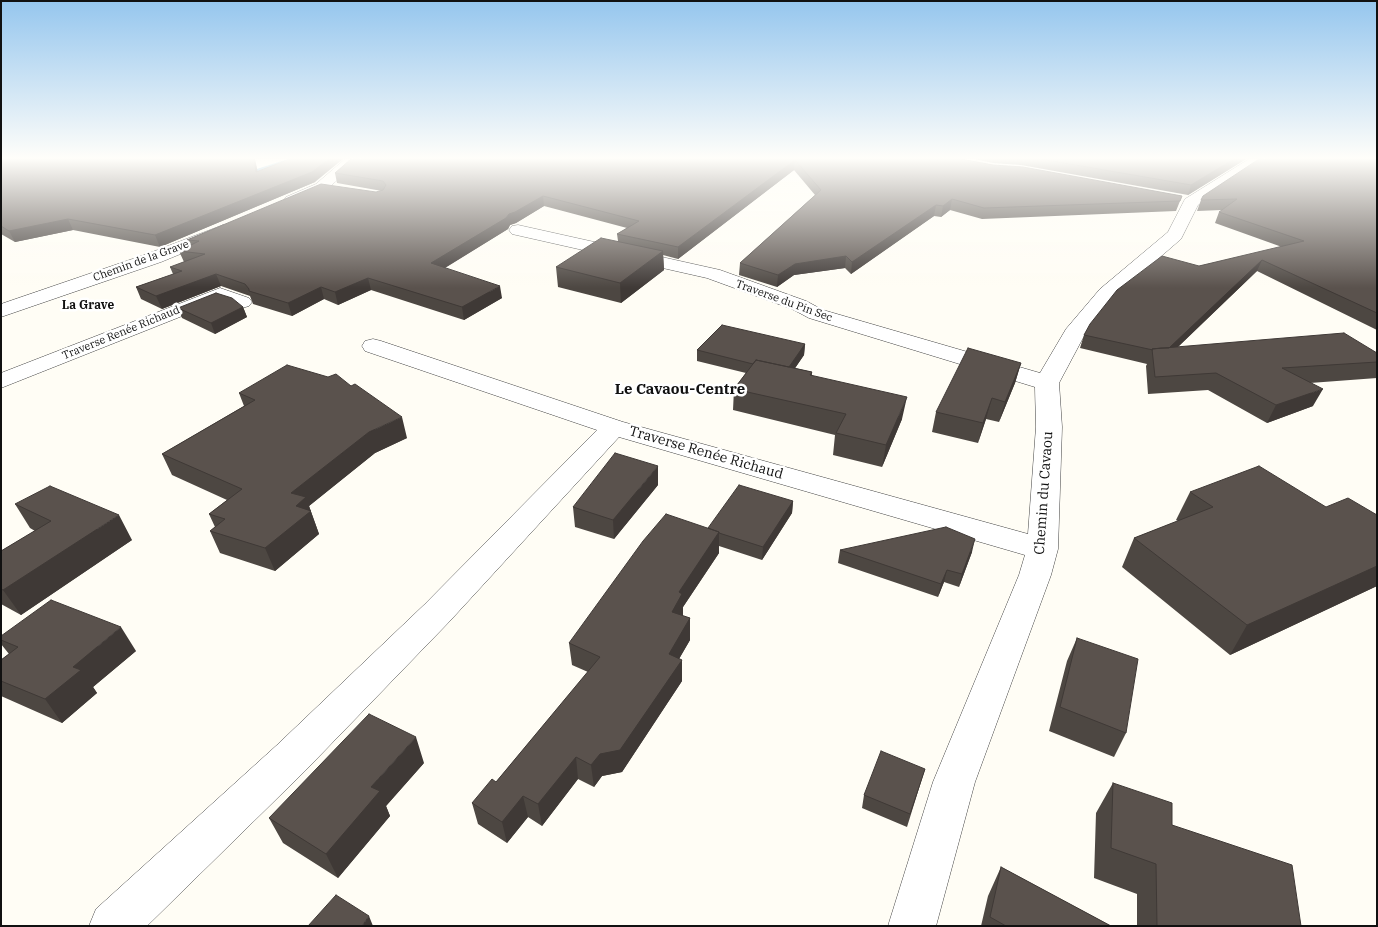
<!DOCTYPE html>
<meta charset="utf-8">
<style>
body{margin:0}
#map{position:relative;width:1378px;height:927px;overflow:hidden;background:#fffdf5;font-family:"IBM Plex Serif",serif}
canvas{display:block}
.frame{position:absolute;inset:0;border:2px solid #111;pointer-events:none}
</style>
<div id="map">
<canvas width="1378" height="927"></canvas>
<div class="frame"></div>
</div>
<script>
const ctx = document.querySelector('canvas').getContext('2d');
ctx.lineJoin = 'round';
const toPath = rows => new Path2D(rows.map(r => 'M' + r).join(''));
function paint(path, color) { ctx.fillStyle = color; ctx.fill(path, 'evenodd'); }
function trace(path, color, width, dash) { ctx.strokeStyle = color; ctx.lineWidth = width; ctx.lineCap = dash ? 'butt' : 'round'; ctx.setLineDash(dash || []); ctx.stroke(path); }
function write(font, color, halo, rows, align = 'center') {
  ctx.font = font + ' "IBM Plex Serif",serif'; ctx.lineWidth = 5; ctx.setLineDash([]); ctx.textBaseline = 'middle'; ctx.strokeStyle = halo; ctx.fillStyle = color; for (const [text, x, y, turn = 0] of rows) {
    ctx.save(); ctx.translate(x, y); ctx.rotate((+turn || 0) * Math.PI / 180); ctx.textAlign = isNaN(turn) ? turn : align; if (halo) ctx.strokeText(text, 0, 0); ctx.fillText(text, 0, 0); ctx.restore();
  }
}
const stream = toPath([
 [288,159,295,159,246,175,241,174,288,159]
]);
const street = toPath([
 [345,159,361,159,326,190,298,203,286,203,284,200,286,197,316,184,345,159],
 [1249,159,1265,159,1198,205,1181,239,1114,297,1084,336,1059,383,1062,427,1058,549,1051,575,975,782,936,926,888,926,933,782,1019,575,1025,555,619,437,449,622,305,771,147,926,89,926,96,909,277,745,425,604,597,430,365,351,362,346,365,341,373,339,381,341,623,422,1028,534,1036,427,1035,387,809,318,792,309,707,278,512,234,509,230,512,226,518,225,720,270,806,301,823,310,1040,373,1066,329,1100,289,1168,232,1185,199,1249,159],
 [223,225,229,226,232,230,229,234,161,262,1,317,1,304,147,254,223,225],
 [220,288,249,298,252,302,249,306,242,308,220,301,1,388,1,373,220,288]
]);
const wall = toPath([
 [1,159,255,159,257,171,315,182,160,247,73,230,15,242,1,234],
 [351,159,961,159,993,165,1182,196,1176,211,982,219,950,210,941,217,934,216,851,274,845,268,794,275,777,287,739,275,740,263,815,195,794,170,678,259,663,255,664,270,621,303,558,287,556,267,618,241,617,234,627,228,544,206,516,223,510,225,508,229,445,268,502,298,464,320,371,290,338,305,324,299,292,316,253,304,250,296,221,286,162,309,141,299,136,287,173,274,170,267,184,262,179,251,189,246,187,240,382,191,337,183,335,173],
 [975,159,1246,159,1188,195,1021,165,993,163],
 [1377,159,1377,330,1257,271,1178,347,1377,353,1377,378,1310,383,1313,406,1267,423,1208,390,1148,394,1146,366,1147,364,1080,348,1084,335,1199,266,1282,247,1215,223,1219,212,1222,210,1197,211,1201,200],
 [243,307,247,317,215,334,182,318,178,308],
 [805,344,804,355,795,368,812,372,812,376,902,419,882,467,833,455,835,435,733,410,734,389,746,373,697,361,697,350],
 [1021,363,1015,383,999,422,986,419,978,443,932,432,936,412],
 [239,393,407,438,375,453,309,506,319,534,275,571,220,553,210,531,215,527,209,514,227,500,172,475,162,454,244,406],
 [658,485,614,539,575,527,573,507],
 [1190,492,1326,507,1377,515,1377,586,1230,655,1122,567,1134,538,1178,521,1176,520],
 [793,501,792,513,762,560,719,546,719,553,683,607,682,616,690,618,690,640,679,659,682,681,622,772,602,776,594,787,578,779,542,826,528,817,507,843,478,824,472,803,496,782,588,672,572,665,569,643,708,528],
 [15,504,132,540,21,615,1,604,1,551,35,531,30,528],
 [840,550,972,552,959,587,944,582,938,597,838,563],
 [1,636,136,651,93,687,97,693,62,723,1,696,1,660,9,654,1,644],
 [1077,638,1126,733,1114,757,1049,731,1067,661],
 [424,763,386,806,390,816,338,878,283,843,269,818],
 [925,769,907,827,862,808,864,795],
 [1113,783,1172,825,1301,926,1137,926,1137,894,1094,878,1096,813],
 [1001,867,1111,926,981,926,988,896]
]);
const shadedWall = toPath([
 [254,159,255,159,260,182,256,172],
 [329,159,343,159,315,182,160,247,155,235],
 [1234,159,1246,159,1188,195,1191,185],
 [795,160,794,170,678,259,678,247],
 [543,196,544,206,516,223,510,225,508,229,433,275,431,263,509,214],
 [952,199,950,210,941,217,943,206],
 [936,205,934,216,851,274,852,262],
 [68,219,73,230,15,242,9,231],
 [663,251,664,270,621,303,620,283],
 [846,256,845,268,794,275,777,287,778,275,795,264],
 [1262,260,1257,271,1161,363,1166,350],
 [216,274,221,286,162,309,156,296],
 [368,278,371,290,338,305,335,292],
 [500,286,502,298,464,320,462,307],
 [321,287,324,299,292,316,288,303],
 [243,307,247,317,215,334,211,323],
 [805,344,804,355,785,383,786,372],
 [1021,363,1015,383,999,422,1005,402],
 [1323,389,1313,406,1267,423,1276,405],
 [907,397,902,419,882,467,886,445],
 [992,398,986,419,978,443,983,423],
 [402,417,407,438,375,453,309,506,319,534,275,571,265,548,291,493,369,432],
 [658,466,658,485,614,539,613,520],
 [793,501,792,513,762,560,763,547],
 [119,515,132,540,21,615,3,590],
 [719,532,719,553,683,607,683,615,672,633,672,612,679,592],
 [975,539,972,552,959,587,962,574],
 [1377,566,1377,586,1230,655,1247,625],
 [947,570,944,582,938,597,941,584],
 [690,618,690,640,669,676,669,654],
 [121,627,136,651,93,687,97,693,62,723,45,699,73,667],
 [682,660,682,681,622,772,602,776,594,787,591,765,600,754],
 [416,737,424,763,386,806,390,816,338,878,326,854,371,787],
 [576,757,578,779,542,826,538,804],
 [523,796,528,817,507,843,502,822],
 [369,916,373,926,362,926]
]);
const building = toPath([
 [1,159,254,159,256,172,290,159,329,159,312,172,155,235,68,219,9,231,1,226,1,159],
 [351,159,961,159,993,165,1023,167,1182,196,1180,201,984,208,952,199,943,206,936,205,852,262,846,256,795,264,778,275,740,263,821,190,795,160,678,247,617,234,639,221,543,196,515,212,509,214,506,218,431,263,500,286,462,307,368,278,335,292,321,287,288,303,249,291,249,289,245,284,216,274,156,296,136,287,182,271,170,267,205,254,179,251,199,241,187,240,321,184,376,192,383,190,386,185,383,181,335,173,351,159],
 [1041,159,1234,159,1191,185,1041,159],
 [1259,159,1377,159,1377,313,1262,260,1169,348,1161,348,1152,349,1153,350,1084,335,1090,324,1117,290,1162,256,1199,266,1304,241,1219,212,1237,199,1201,200,1203,196,1259,159],
 [601,238,663,251,620,283,556,267,601,238],
 [216,293,232,298,243,307,211,323,178,308,216,293],
 [722,325,805,344,789,367,756,360,753,364,697,350,722,325],
 [1344,333,1377,353,1377,362,1282,368,1323,389,1276,405,1216,373,1155,377,1152,349,1344,333],
 [968,348,1021,363,1005,402,992,398,983,423,936,412,968,348],
 [756,360,812,372,810,375,907,397,886,445,836,433,846,414,734,389,756,360],
 [287,365,328,377,336,374,351,386,355,384,402,417,369,432,291,493,306,497,296,506,311,511,265,548,210,531,225,519,209,514,242,489,162,454,255,400,239,393,287,365],
 [615,453,658,466,613,520,573,507,615,453],
 [1259,466,1326,507,1348,498,1377,515,1377,566,1247,625,1134,538,1213,507,1190,492,1259,466],
 [739,485,793,501,763,547,719,533,719,532,708,528,739,485],
 [50,486,119,515,3,590,1,589,1,551,51,521,15,504,50,486],
 [666,514,719,532,679,592,682,594,672,612,690,618,669,654,682,660,620,750,600,754,591,765,576,757,538,804,523,796,502,822,472,803,492,779,496,782,600,657,569,643,643,541,666,514],
 [946,527,975,539,962,574,947,570,941,584,840,550,946,527],
 [51,600,121,627,73,667,81,670,45,699,1,681,1,660,18,647,1,640,1,636,51,600],
 [1077,638,1138,659,1126,733,1060,707,1077,638],
 [369,714,416,737,371,787,380,791,326,854,269,818,369,714],
 [881,751,925,769,910,814,864,795,881,751],
 [1113,783,1172,803,1172,825,1292,865,1301,926,1157,926,1156,864,1111,848,1113,783],
 [1001,867,1111,926,1006,926,990,917,1001,867],
 [336,895,369,916,362,926,308,926,336,895]
]);
const farStreetnames = [
 ["Chemin de la Grave",141,261,-20],
 ["Traverse du Pin Sec",784,301,20],
 ["Traverse Renée Richaud",121,333,-22]
];
const farNeighbourhoodnames = [
 ["La Grave",88,306]
];
const streetNames = [
 ["Traverse Renée Richaud",706,453,16],
 ["Chemin du Cavaou",1044,493,-86]
];
const neighbourhoodNames = [
 ["Le Cavaou-Centre",680,390]
];
paint(stream, '#3f96cf');
trace(street, '#444', 1);
paint(street, '#fff');
paint(wall, '#4d4742');
paint(shadedWall, '#3f3936');
paint(building, '#5a524d');
trace(building, '#3f3936', 1);
const sky = ctx.createLinearGradient(0, 0, 0, 288);
sky.addColorStop(0, '#95c6ee');
sky.addColorStop(0.55, '#fffefa');
sky.addColorStop(1, '#fffefa00');
ctx.fillStyle = sky;
ctx.fillRect(0, 0, 1378, 288);
write('11px', '#111', '#fff', farStreetnames);
write('bold 12px', '#111', '#fff', farNeighbourhoodnames);
write('14px', '#111', '#fff', streetNames);
write('bold 15px', '#111', '#fff', neighbourhoodNames);
</script>
